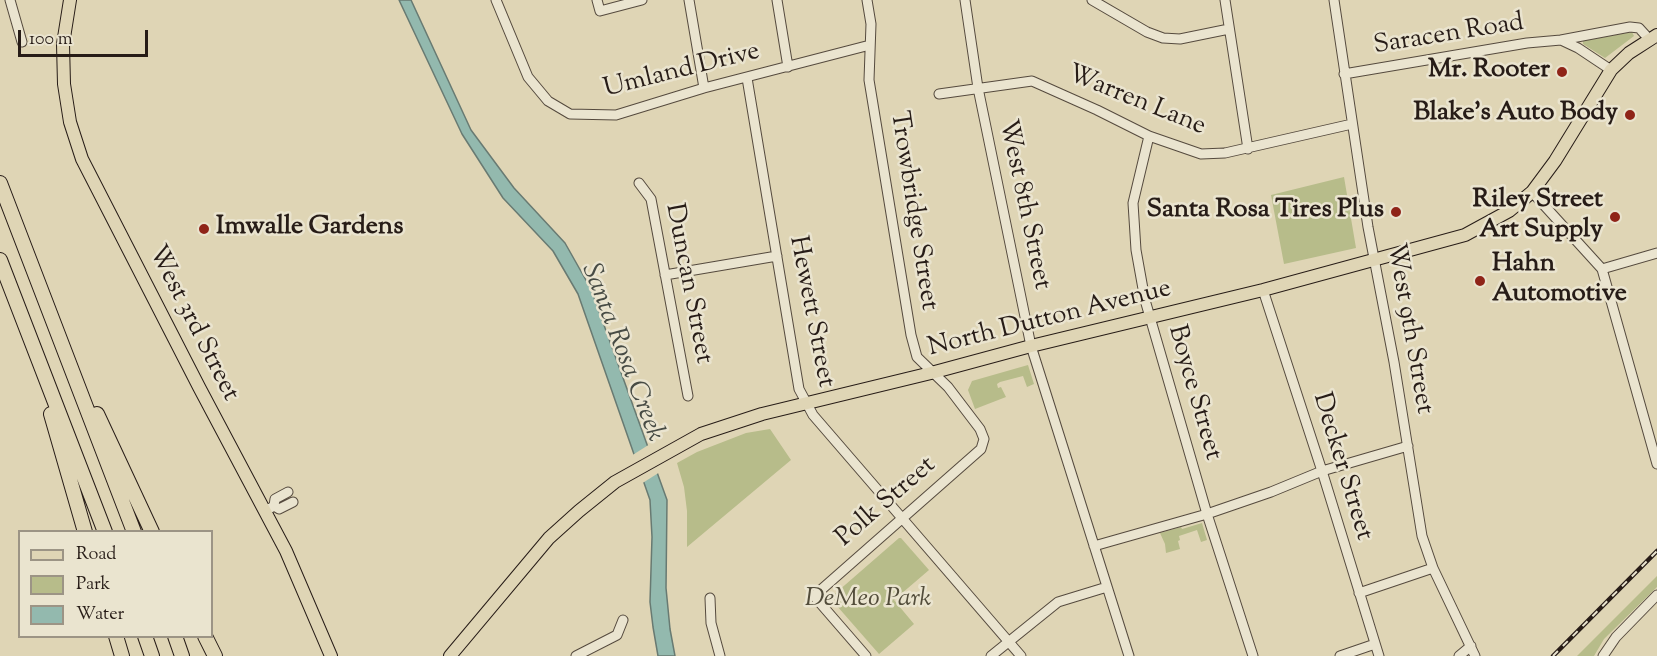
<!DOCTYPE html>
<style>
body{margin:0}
#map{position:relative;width:1657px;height:656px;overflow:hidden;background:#dfd5b5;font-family:"Sorts Mill Goudy",serif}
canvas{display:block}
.legend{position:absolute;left:18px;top:530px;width:195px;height:108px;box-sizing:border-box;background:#eae4cf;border:2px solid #9c9485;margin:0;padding:8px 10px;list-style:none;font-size:18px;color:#271c17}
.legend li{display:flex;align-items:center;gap:12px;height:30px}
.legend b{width:30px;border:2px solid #9c9485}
.scale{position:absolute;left:18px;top:30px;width:130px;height:27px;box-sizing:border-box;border:3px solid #271c17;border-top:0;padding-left:8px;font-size:18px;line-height:21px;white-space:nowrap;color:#271c17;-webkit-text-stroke:4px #eae4cf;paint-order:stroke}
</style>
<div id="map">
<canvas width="1657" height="656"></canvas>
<ul class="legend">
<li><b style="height:8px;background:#dfd5b5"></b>Road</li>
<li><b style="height:16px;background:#b7bc8a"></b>Park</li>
<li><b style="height:16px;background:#93b9ae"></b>Water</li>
</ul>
<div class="scale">100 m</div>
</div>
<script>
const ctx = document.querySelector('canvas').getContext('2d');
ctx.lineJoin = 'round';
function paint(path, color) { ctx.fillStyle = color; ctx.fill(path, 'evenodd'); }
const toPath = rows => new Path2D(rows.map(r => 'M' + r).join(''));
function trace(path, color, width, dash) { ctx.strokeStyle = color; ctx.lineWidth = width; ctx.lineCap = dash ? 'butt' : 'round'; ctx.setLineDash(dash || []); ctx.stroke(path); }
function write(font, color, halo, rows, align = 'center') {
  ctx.font = font + ' "Sorts Mill Goudy",serif'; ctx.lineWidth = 5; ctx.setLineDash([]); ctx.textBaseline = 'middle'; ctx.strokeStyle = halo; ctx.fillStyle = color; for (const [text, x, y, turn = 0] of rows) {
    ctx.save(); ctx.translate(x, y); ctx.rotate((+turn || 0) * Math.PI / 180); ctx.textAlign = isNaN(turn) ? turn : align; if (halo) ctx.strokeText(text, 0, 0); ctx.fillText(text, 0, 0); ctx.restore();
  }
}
const green = toPath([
 [1632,32,1634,36,1605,58,1583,44,1583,41],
 [1344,177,1356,248,1284,264,1271,195],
 [1028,365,1034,384,1027,387,1023,376,1000,382,997,384,998,388,1001,387,1006,397,975,409,968,390,972,381],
 [770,429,791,460,687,547,687,511,684,487,677,463,697,452,746,433],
 [1202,523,1207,540,1201,542,1197,530,1179,536,1180,540,1178,541,1180,549,1166,553,1165,544,1160,533,1181,527,1182,529],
 [899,538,901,538,929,570,894,600,914,624,879,654,830,598],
 [1657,576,1657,587,1604,639,1594,656,1577,656]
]);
const water = toPath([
 [399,0,411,0,471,130,514,188,565,243,591,289,667,500,666,588,670,629,675,656,658,656,653,627,650,602,652,537,650,500,578,294,553,251,503,198,462,134,399,0]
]);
const pier = toPath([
 [650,444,660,472,641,484,631,456]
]);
const minor = toPath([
 [10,0,22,42],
 [496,0,528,77,548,101,570,114,616,115,704,88,870,45],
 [597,0,600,11,642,0],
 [689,0,704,88],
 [777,0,788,67],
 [965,0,978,88,1031,346,1129,656],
 [1092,0,1147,32,1163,38,1180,39,1229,29],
 [1225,0,1248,149],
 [1334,0,1368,227,1394,362,1422,536,1433,568,1475,656],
 [1561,40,1630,27,1639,28,1649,39],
 [1344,74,1527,43,1561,40,1578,48,1611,70],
 [747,78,799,389,813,415,1021,656],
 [939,94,1032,81,1097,110,1149,136,1201,154,1225,153,1352,124],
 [1149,136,1133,203,1136,250,1145,300,1207,514,1253,656],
 [639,183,651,199,688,396],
 [1532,192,1602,269,1657,464],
 [1602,269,1657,253],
 [665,275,777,256],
 [1263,290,1322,471,1379,656],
 [274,506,275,499,288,492],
 [265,511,274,506,279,509,293,502],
 [1094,546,1207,514,1271,492,1322,471,1408,446],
 [1359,593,1433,568],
 [710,598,711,623,720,656],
 [576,656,617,635,623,620],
 [866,656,814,596,981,449,984,439,980,429,948,387,917,357,911,335,869,80,871,24,867,0],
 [991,656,1058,602,1107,587],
 [1340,656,1375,644],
 [1459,656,1471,646],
 [1603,656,1616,637,1657,595]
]);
const major = toPath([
 [70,0,63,44,64,84,70,122,82,159,199,387,286,551,331,656],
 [450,656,549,538,579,511,615,482,701,434,762,414,931,373,1031,346,1263,290,1465,235,1509,211,1532,192,1555,161,1611,70,1629,53,1657,35]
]);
const highway = toPath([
 [0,183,134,532],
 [0,260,105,532],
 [51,414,85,532],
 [97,414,152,532],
 [116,636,122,656],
 [145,636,152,656],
 [175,636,182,656],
 [205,636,215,656]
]);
const rail = toPath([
 [1553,656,1657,551]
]);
const markers = [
 [1562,72,6,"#8f2418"],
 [1630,115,6,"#8f2418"],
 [1396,212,6,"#8f2418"],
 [1615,217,6,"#8f2418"],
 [204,229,6,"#8f2418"],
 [1480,281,6,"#8f2418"]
];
const streetNames = [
 ["Saracen Road",1449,36,-9],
 ["Umland Drive",682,72,-14],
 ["Warren Lane",1136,102,22],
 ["West 8th Street",1023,205,78],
 ["Trowbridge Street",912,211,81],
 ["Duncan Street",687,284,79],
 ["Hewett Street",810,312,79],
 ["North Dutton Avenue",1050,320,-14],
 ["West 3rd Street",192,324,63],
 ["West 9th Street",1408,329,80],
 ["Boyce Street",1193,393,74],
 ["Decker Street",1341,467,73],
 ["Polk Street",887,503,-41]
];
const poiNames = [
 ["Mr. Rooter",1550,72],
 ["Blake's Auto Body",1618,115],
 ["Riley Street",1603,202],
 ["Art Supply",1603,232],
 ["Santa Rosa Tires Plus",1384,212],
 ["Imwalle Gardens",216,229,"left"],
 ["Hahn",1492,266,"left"],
 ["Automotive",1492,296,"left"]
];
const parkNames = [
 ["DeMeo Park",868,601]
];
const waterNames = [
 ["Santa Rosa Creek",621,353,69]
];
paint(green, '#b7bc8a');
paint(water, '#93b9ae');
trace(water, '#687a72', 1.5);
paint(pier, '#dfd5b5');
trace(minor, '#554a3e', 11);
trace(major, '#271c17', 14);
trace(highway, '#271c17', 16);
trace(minor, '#eae4cf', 9);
trace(major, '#dfd5b5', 12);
trace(highway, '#dfd5b5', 14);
trace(rail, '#271c17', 4.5);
trace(rail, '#eae4cf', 2, [7]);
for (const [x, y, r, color] of markers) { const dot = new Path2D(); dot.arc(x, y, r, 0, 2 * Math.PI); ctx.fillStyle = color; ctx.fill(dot); trace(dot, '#eae4cf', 2); }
write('26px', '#271c17', '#eae4cf', streetNames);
write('bold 26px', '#271c17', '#eae4cf', poiNames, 'right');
write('italic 26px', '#524c3a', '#eae4cf', parkNames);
write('italic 27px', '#474b44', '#eae4cf', waterNames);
</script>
